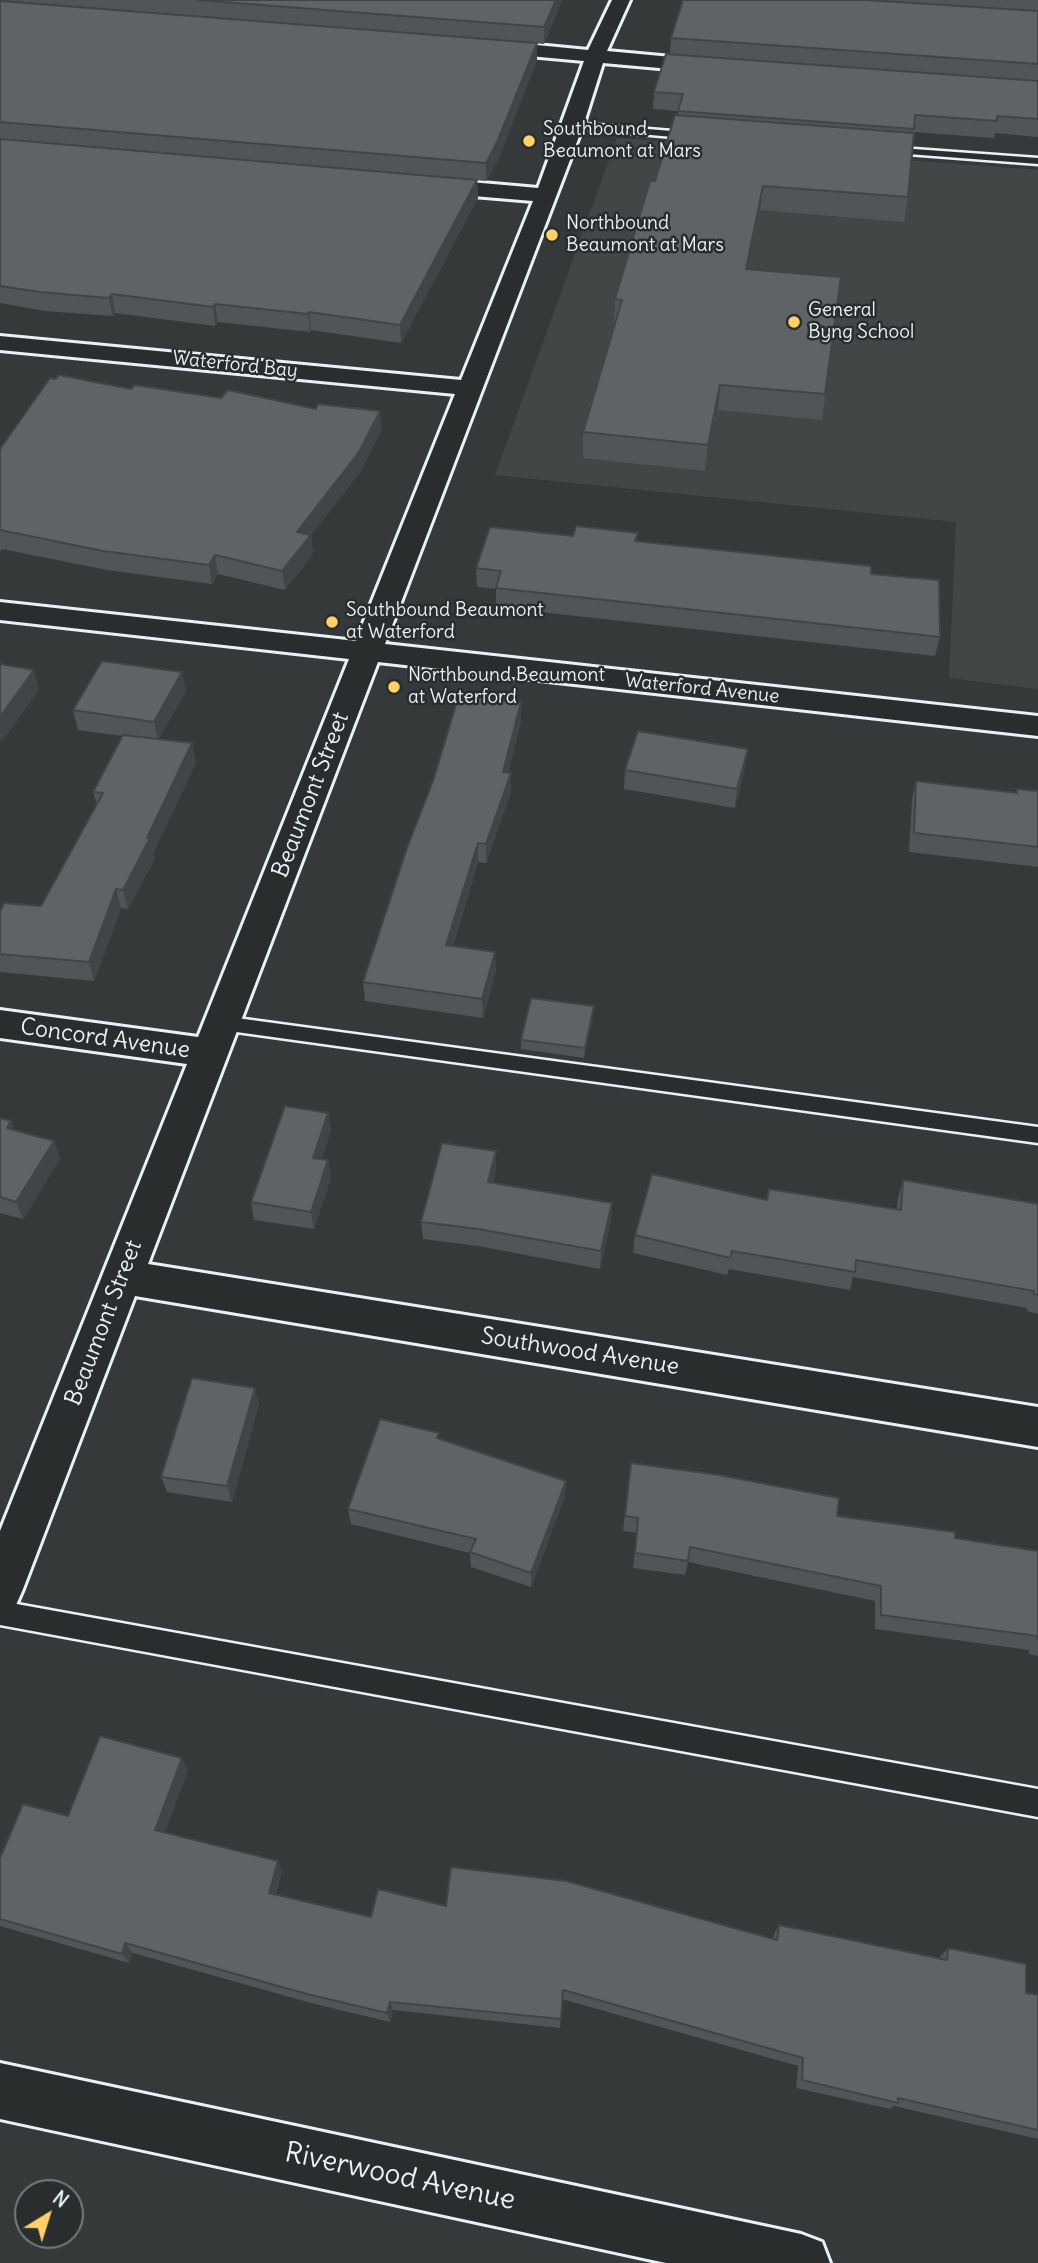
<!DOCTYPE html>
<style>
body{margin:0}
#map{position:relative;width:1038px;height:2263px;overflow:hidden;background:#35393a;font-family:Delius,sans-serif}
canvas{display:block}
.north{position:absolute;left:14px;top:2179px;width:70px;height:70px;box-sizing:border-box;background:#2a2d2e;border:2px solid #767b7f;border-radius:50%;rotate:38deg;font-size:19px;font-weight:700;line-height:28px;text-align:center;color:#e8f1f8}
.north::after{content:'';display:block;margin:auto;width:24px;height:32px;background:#ffd166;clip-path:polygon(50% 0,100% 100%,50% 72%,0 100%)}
</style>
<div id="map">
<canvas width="1038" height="2263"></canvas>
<div class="north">N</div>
</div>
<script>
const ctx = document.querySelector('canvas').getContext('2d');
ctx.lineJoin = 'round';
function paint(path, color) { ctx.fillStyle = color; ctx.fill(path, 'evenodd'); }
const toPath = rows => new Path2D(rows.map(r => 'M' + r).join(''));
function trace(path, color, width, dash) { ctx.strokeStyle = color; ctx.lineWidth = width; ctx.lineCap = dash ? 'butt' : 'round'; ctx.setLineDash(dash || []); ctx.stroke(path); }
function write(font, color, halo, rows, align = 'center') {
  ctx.font = font + ' Delius,sans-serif'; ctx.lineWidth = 5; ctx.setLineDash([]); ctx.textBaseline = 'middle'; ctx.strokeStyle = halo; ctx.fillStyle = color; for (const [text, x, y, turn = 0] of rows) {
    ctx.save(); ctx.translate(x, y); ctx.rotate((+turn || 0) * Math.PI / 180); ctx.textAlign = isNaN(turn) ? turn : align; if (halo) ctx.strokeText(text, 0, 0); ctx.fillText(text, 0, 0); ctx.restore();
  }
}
const built = toPath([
 [617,138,1038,170,1038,689,949,678,956,522,495,475]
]);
const service = toPath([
 [573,123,697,133,703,136,697,139,569,128,569,124,573,123],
 [886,147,1038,158,1038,164,882,152,882,148,886,147],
 [222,1016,1038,1127,1038,1143,222,1030,215,1028,212,1023,215,1018,222,1016],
 [0,1601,1038,1789,1038,1817,0,1625,0,1601]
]);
const minor = toPath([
 [612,0,630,0,607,51,715,61,725,67,715,73,603,63,583,126,385,644,1038,716,1038,736,378,662,148,1264,1038,1407,1038,1447,135,1296,23,1589,16,1605,0,1611,0,1531,187,1064,0,1038,0,1010,198,1037,349,659,0,620,0,602,356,641,455,394,0,350,0,336,461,380,533,201,425,192,417,190,414,185,417,180,425,178,538,188,584,61,485,52,475,46,485,40,588,50,612,0],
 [0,2063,801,2234,822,2242,830,2263,666,2263,0,2119,0,2063]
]);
const wall = toPath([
 [0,0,562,0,544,44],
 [683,0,1038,0,1038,137,995,133,994,138,913,132,908,197,904,222,760,210,748,269,841,277,822,420,718,410,705,471,583,458,583,432,615,325,614,324,615,299,678,115,678,111,653,109,654,92,670,54,671,38],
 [0,1,537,60,498,160,486,181,403,174,477,180,478,198,401,343,311,330,310,332,218,322,215,326,115,313,113,316,45,311,0,303],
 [131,389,382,429,361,471,311,535,313,554,285,590,218,574,212,584,107,570,2,549,0,552,0,449],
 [573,536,637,541,871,574,940,637,935,656,496,607,496,589,477,587,476,568],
 [186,691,159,739,192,743,196,763,153,853,155,858,128,909,121,908,94,981,0,972,0,912,41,906,97,805,93,792,122,736,78,730,73,710],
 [521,721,508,773,511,792,486,863,478,862,453,946,496,970,483,1018,365,1001,363,982],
 [745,768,735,808,624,789,625,770],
 [916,781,1016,793,1017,789,1038,791,1038,867,909,852,912,800],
 [594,1006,593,1016,584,1058,521,1049,521,1040],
 [328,1113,331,1131,321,1159,328,1160,331,1178,314,1229,254,1220,251,1202],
 [0,1118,11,1121,14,1130,54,1141,60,1159,23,1219,0,1213],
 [496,1151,496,1169,493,1183,612,1203,611,1221,600,1269,478,1246,423,1239,421,1222],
 [903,1180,1038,1204,1038,1314,1027,1311,1027,1308,853,1277,850,1290,729,1269,727,1275,633,1253,635,1235,766,1200,769,1189,897,1209,898,1198],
 [259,1404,232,1502,167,1492,161,1477],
 [439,1438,565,1496,531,1587,471,1567,470,1553,351,1524,348,1509],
 [631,1463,837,1516,955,1538,1038,1551,1038,1656,1029,1654,1029,1650,875,1629,875,1601,688,1562,685,1575,633,1568,637,1533,623,1531],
 [188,1770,165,1832,278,1861,282,1871,276,1894,371,1917,446,1906,773,1939,774,1934,779,1925,940,1959,940,1957,948,1948,1026,1993,1038,1995,1038,2139,894,2106,890,2109,796,2088,798,2066,562,1999,560,2028,393,2010,390,2022,311,2003,133,1953,129,1963,0,1926,0,1858,68,1816]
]);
const shadedWall = toPath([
 [556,0,562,0,544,44,544,27],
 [537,43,537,60,498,160,486,181,486,163],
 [477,180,478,198,401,343,400,325],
 [763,186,760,210,743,294,746,269],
 [112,294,115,313,113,316,109,298],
 [215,304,218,322,215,326,213,307],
 [309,312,311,330,310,332,308,314],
 [720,385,718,410,705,471,708,445],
 [380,411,382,429,361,471,311,535,313,554,285,590,282,571,297,532],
 [215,555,218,574,212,584,209,565],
 [34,670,39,690,1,743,0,739,0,717],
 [182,672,186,691,158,741,154,722],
 [521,702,521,721,503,791,503,772],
 [192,743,196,763,153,853,155,858,128,909,123,890],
 [748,749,745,768,735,808,737,789],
 [511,773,511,792,486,863,486,844],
 [478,843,478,862,447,964,446,945],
 [116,889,121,908,94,981,89,962],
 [495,952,496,970,483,1018,482,999],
 [594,1006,593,1016,584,1058,585,1048],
 [328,1113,331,1131,316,1176,313,1158],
 [11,1121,18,1139,7,1128],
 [54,1141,60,1159,23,1219,16,1202],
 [496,1151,496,1169,489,1200,488,1182],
 [328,1160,331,1178,314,1229,311,1212],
 [612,1203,611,1221,600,1269,601,1251],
 [255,1388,259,1404,232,1502,227,1486],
 [566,1481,565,1496,531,1587,531,1573],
 [182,1758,188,1770,162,1841,155,1830],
 [278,1861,282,1871,273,1903,269,1893],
 [125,1943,133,1953,129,1963,122,1954],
 [390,2002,393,2010,390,2022,387,2013]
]);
const building = toPath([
 [197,0,556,0,544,27,197,0],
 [683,0,867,0,1038,11,1038,64,671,38,683,0],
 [0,1,537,43,497,142,486,163,0,122,0,1],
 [666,54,1038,81,1038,119,997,116,997,121,915,115,914,129,678,111,683,94,654,92,666,54],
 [675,115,914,133,908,197,763,186,746,269,841,277,825,394,720,385,708,445,583,432,622,300,615,299,650,181,655,181,675,115],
 [0,139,477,180,400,325,309,312,308,314,215,304,213,307,112,294,109,298,40,292,0,286,0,139],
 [59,375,131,389,135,385,221,398,228,390,316,409,318,404,380,411,359,452,297,532,311,535,282,571,215,555,209,565,103,551,0,530,0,449,50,378,56,379,59,375],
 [576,526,638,533,635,541,871,566,871,574,939,580,940,637,496,588,501,571,476,568,490,527,573,536,576,526],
 [102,661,182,672,154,722,73,710,102,661],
 [0,664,34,670,0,717,0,664],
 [459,695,521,702,503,772,511,773,486,844,478,843,446,945,495,952,482,999,363,982,407,848,433,781,459,695],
 [638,731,748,749,737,789,625,770,638,731],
 [123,735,192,743,147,838,150,838,123,890,116,889,89,962,0,954,0,912,4,903,41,906,103,793,93,792,123,735],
 [916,781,1017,793,1017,789,1038,791,1038,847,914,833,916,781],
 [531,998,594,1006,585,1048,521,1040,531,998],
 [285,1106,328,1113,313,1158,328,1160,311,1212,251,1202,285,1106],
 [0,1118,11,1121,7,1128,54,1141,16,1202,0,1197,0,1118],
 [442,1143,496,1151,488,1182,612,1203,601,1251,478,1229,421,1222,442,1143],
 [652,1174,767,1200,769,1189,901,1210,903,1180,1038,1204,1038,1295,1034,1294,1034,1291,856,1260,855,1272,732,1251,730,1258,635,1235,652,1174],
 [192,1378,255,1388,227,1486,161,1477,192,1378],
 [380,1419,439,1433,437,1438,566,1481,531,1573,470,1552,476,1539,348,1509,380,1419],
 [631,1463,719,1475,839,1498,837,1516,955,1532,955,1538,1038,1551,1038,1640,1037,1636,881,1615,881,1586,690,1547,688,1561,635,1553,638,1518,625,1516,631,1463],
 [100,1736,182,1758,155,1830,278,1861,269,1893,371,1917,378,1889,446,1906,451,1867,566,1881,777,1940,779,1925,947,1960,948,1948,1026,1964,1026,1993,1038,1995,1038,2130,898,2098,898,2103,802,2080,803,2058,563,1990,561,2019,390,2002,387,2013,307,1994,125,1943,122,1954,0,1919,0,1858,23,1804,68,1816,100,1736]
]);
const markers = [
 [529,141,7,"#ffd166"],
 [552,235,7,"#ffd166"],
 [794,322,7,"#ffd166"],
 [332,622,7,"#ffd166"],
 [394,687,7,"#ffd166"]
];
const farPoinames = [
 ["Southbound",543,130],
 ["Beaumont at Mars",543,152],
 ["Northbound",566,224],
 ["Beaumont at Mars",566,246],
 ["General",808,311],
 ["Byng School",808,333],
 ["Southbound Beaumont",346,611],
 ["at Waterford",346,633],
 ["Northbound Beaumont",408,676],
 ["at Waterford",408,698]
];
const farStreetnames = [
 ["Waterford Bay",235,365,6],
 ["Waterford Avenue",702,689,6]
];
const streetNames = [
 ["Beaumont Street",311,795,-69],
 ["Concord Avenue",105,1039,8],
 ["Beaumont Street",104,1323,-69],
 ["Southwood Avenue",580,1352,9]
];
const nearStreetnames = [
 ["Riverwood Avenue",400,2177,12]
];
paint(built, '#424647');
trace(service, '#e8f1f8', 5);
trace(minor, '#e8f1f8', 6);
paint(service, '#2a2d2e');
paint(minor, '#2a2d2e');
paint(wall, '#525557');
paint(shadedWall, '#424547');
paint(building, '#5f6365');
trace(building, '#424547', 2);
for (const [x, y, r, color] of markers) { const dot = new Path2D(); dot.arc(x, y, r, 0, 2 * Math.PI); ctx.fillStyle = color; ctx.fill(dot); trace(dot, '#2a2d2e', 2.5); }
write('19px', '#e8f1f8', '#2a2d2e', farPoinames, 'left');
write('19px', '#e8f1f8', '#2a2d2e', farStreetnames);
write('23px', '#e8f1f8', '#2a2d2e', streetNames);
write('28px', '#e8f1f8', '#2a2d2e', nearStreetnames);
</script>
